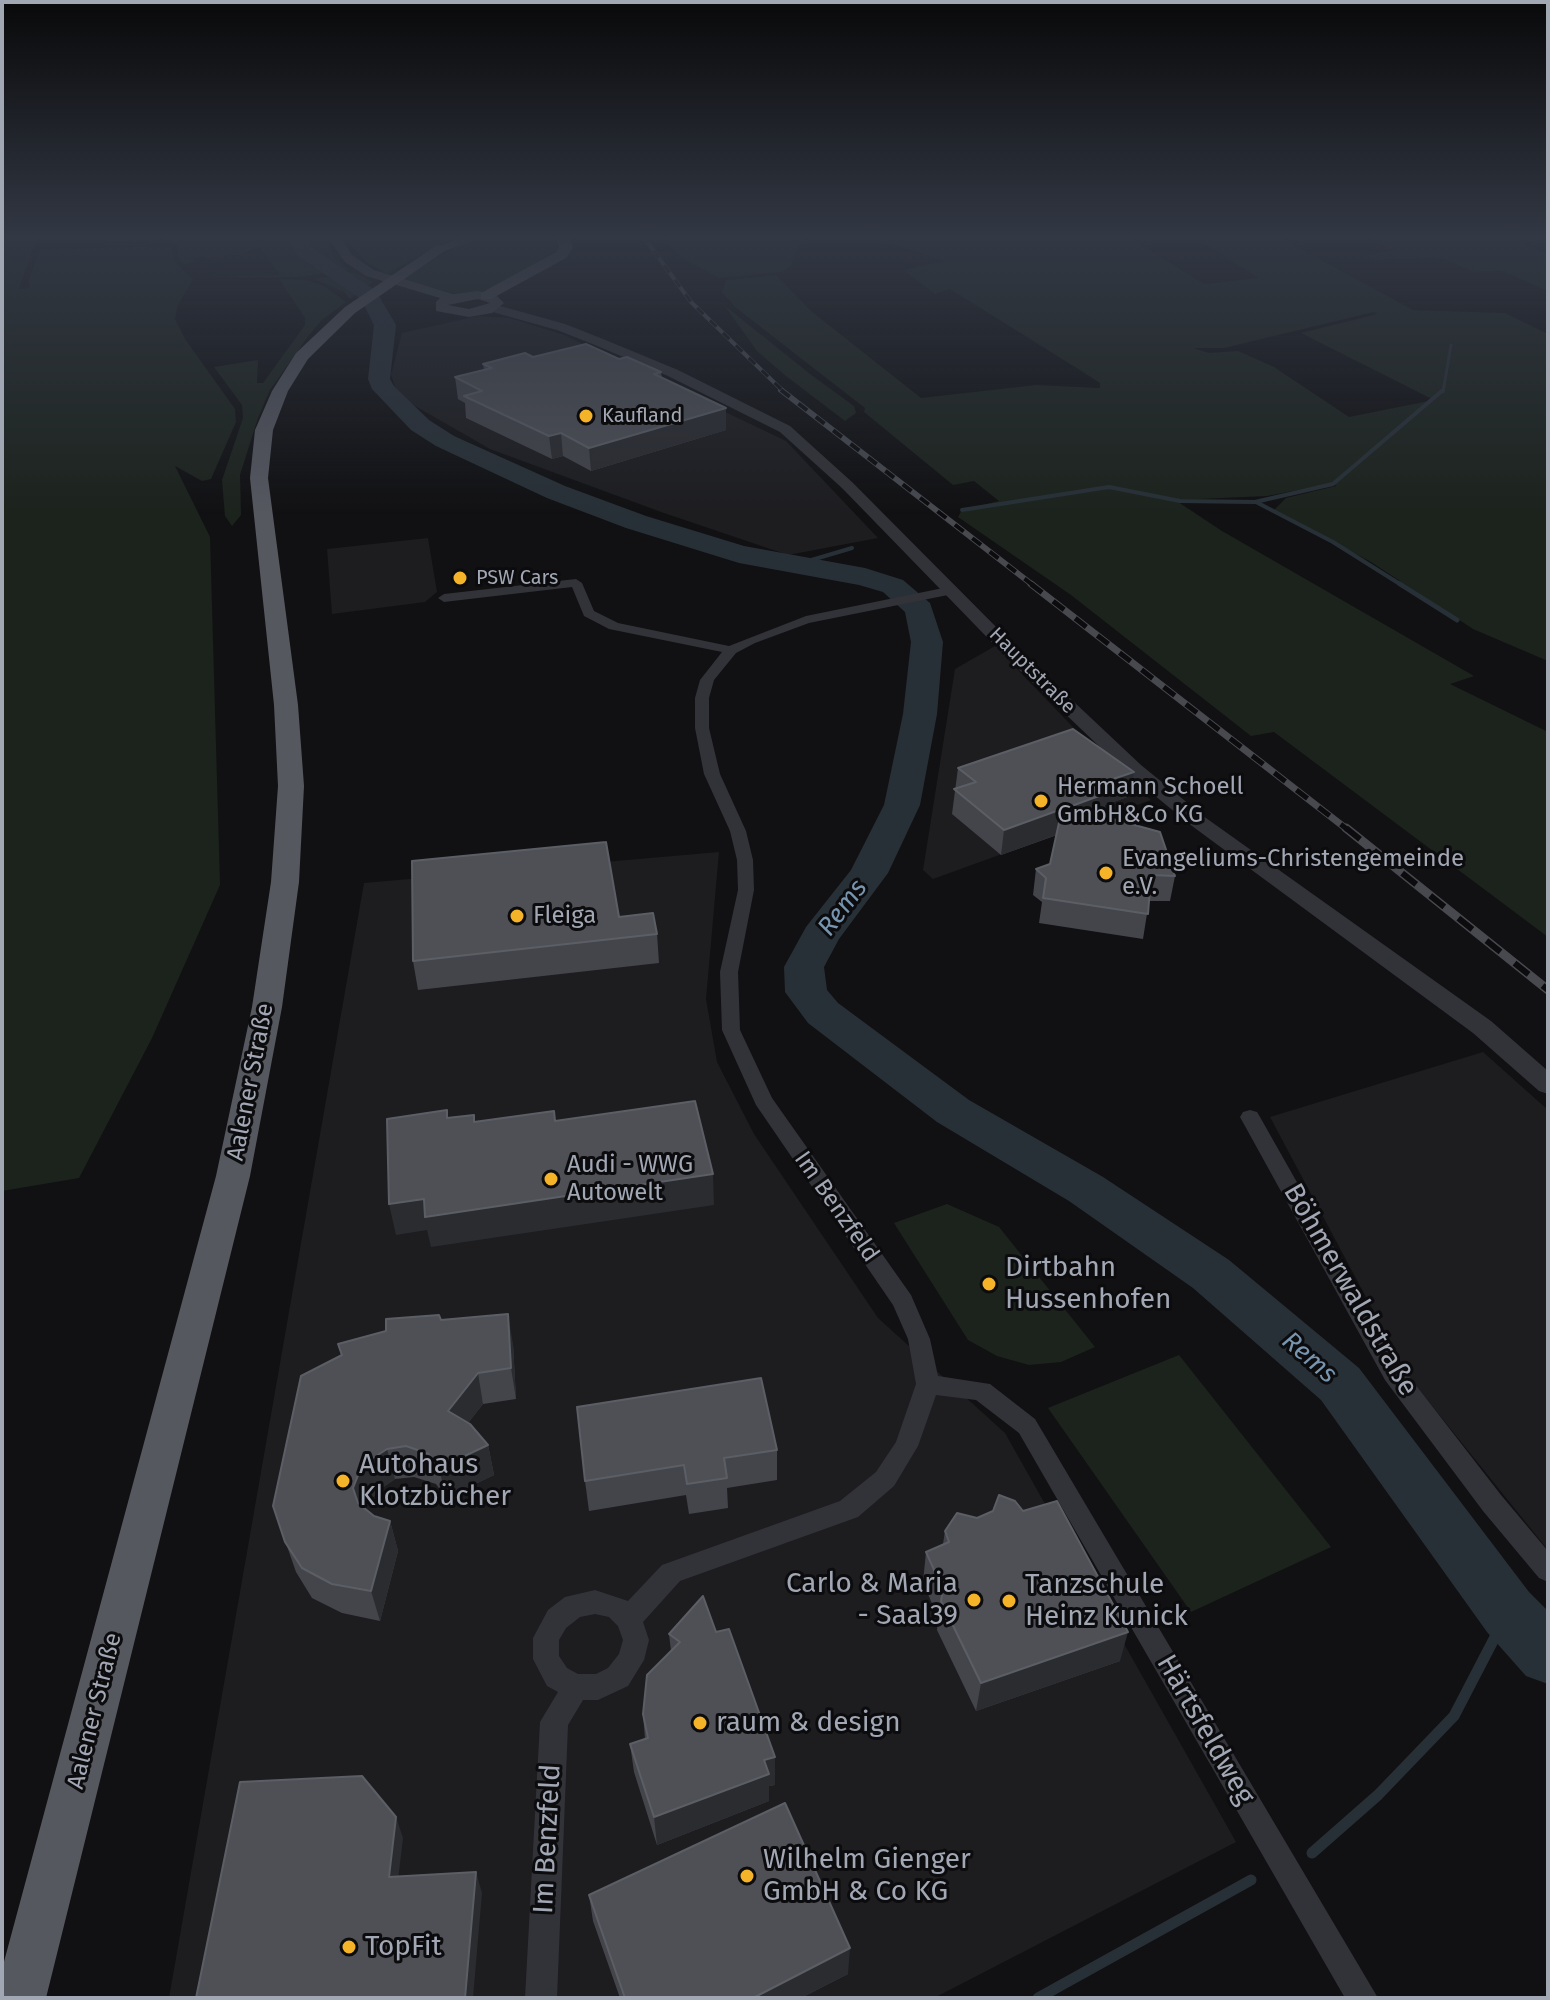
<!DOCTYPE html>
<meta charset="utf-8">
<style>
body{margin:0}
#map{position:relative;width:1550px;height:2000px;overflow:hidden;background:#111113;font-family:"Fira Sans",sans-serif}
canvas{display:block}
.frame{position:absolute;inset:0;border:4px solid #a2a7b4;pointer-events:none}
</style>
<div id="map">
<canvas width="1550" height="2000"></canvas>
<div class="frame"></div>
</div>
<script>
const ctx = document.querySelector('canvas').getContext('2d');
ctx.lineJoin = 'round';
function paint(path, color) { ctx.fillStyle = color; ctx.fill(path, 'evenodd'); }
const toPath = rows => new Path2D(rows.map(r => 'M' + r).join(''));
function trace(path, color, width, dash) { ctx.strokeStyle = color; ctx.lineWidth = width; ctx.lineCap = dash ? 'butt' : 'round'; ctx.setLineDash(dash || []); ctx.stroke(path); }
function write(font, color, halo, rows, align = 'center') {
  ctx.font = font + ' "Fira Sans",sans-serif'; ctx.lineWidth = 6; ctx.setLineDash([]); ctx.textBaseline = 'middle'; ctx.strokeStyle = halo; ctx.fillStyle = color; for (const [text, x, y, turn = 0] of rows) {
    ctx.save(); ctx.translate(x, y); ctx.rotate((+turn || 0) * Math.PI / 180); ctx.textAlign = isNaN(turn) ? turn : align; if (halo) ctx.strokeText(text, 0, 0); ctx.fillText(text, 0, 0); ctx.restore();
  }
}
const built = toPath([
 [478,316,509,318,564,335,786,441,878,538,788,555,664,513,490,449,410,403,395,387,391,374,402,333],
 [428,538,437,592,425,602,332,614,327,549],
 [995,646,1093,748,1151,800,933,879,923,870,955,669],
 [719,852,706,999,717,1062,754,1134,878,1318,1005,1433,1236,1842,934,1998,169,1998,364,883],
 [1483,1052,1548,1110,1548,1550,1408,1376,1270,1117]
]);
const green = toPath([
 [2,236,37,236,19,289,30,288,28,282,40,250,171,246,174,261,193,279,178,305,175,319,185,339,235,409,236,422,211,479,202,481,175,466,210,537,220,885,152,1038,79,1178,2,1191],
 [163,236,324,236,335,259,350,270,298,277,199,277,280,275,259,247,240,255,193,258,195,262,184,264,178,257,177,243,167,242],
 [349,236,455,236,387,274,365,261,351,245],
 [484,236,545,236,555,240,559,249,502,284,482,292,452,293,399,279,462,244],
 [663,236,803,236,791,265,783,272,719,278,677,255],
 [869,236,1127,236,1204,284,1258,278,1193,236,1277,236,1413,310,1505,313,1548,334,1548,661,1473,629,1371,562,1274,510,1286,498,1336,486,1334,483,1267,496,1175,500,1222,531,1474,676,1450,684,1548,732,1548,937,1274,732,1251,736,1071,595,958,517,962,510,999,501,974,481,953,485,864,412,865,408,735,307,722,292,726,280,776,275,811,311,921,398,1036,385,1100,388,1100,383,1083,372,950,289,935,294,903,270,944,261],
 [1374,312,1377,314,1301,333,1434,400,1349,417,1274,367,1238,351,1209,353,1193,348,1224,348],
 [1338,236,1507,236,1548,255,1548,291,1502,271,1474,272,1442,258,1376,260,1366,255,1393,250,1366,236],
 [354,272,373,282,350,299,344,292,314,279],
 [279,279,306,280,324,286,346,302,322,320,309,335,270,390,258,418,240,475,241,515,232,526,225,516,222,480,243,418,242,405,214,367,258,360,257,383,263,383,305,325,305,318],
 [724,305,810,374,854,406,856,413,845,421,786,376,757,351],
 [947,1204,999,1227,1095,1347,1061,1362,1029,1365,997,1356,968,1340,894,1223],
 [1179,1355,1331,1547,1191,1612,1048,1408]
]);
const streamFar3 = toPath([
 [1443,392,1451,345]
]);
const streamFar2 = toPath([
 [1256,502,1333,542,1403,586],
 [962,510,1109,487,1180,501,1255,502,1333,484,1443,390],
 [798,564,852,548]
]);
const streamFar1 = toPath([
 [1400,584,1457,620]
]);
const stream = toPath([
 [1312,1853,1378,1795,1454,1716,1508,1612],
 [1038,1998,1251,1880]
]);
const river = toPath([
 [287,236,305,236,312,248,376,291,396,325,390,379,394,386,429,420,454,436,565,486,646,516,744,546,865,568,903,580,930,603,943,642,937,714,920,805,888,873,839,939,824,967,827,990,838,1003,969,1100,1103,1177,1229,1260,1359,1368,1529,1592,1548,1611,1548,1684,1526,1676,1487,1632,1321,1400,1193,1288,1069,1201,937,1122,808,1023,785,992,784,967,806,927,851,870,884,805,903,714,911,642,905,612,883,592,859,585,739,563,626,528,547,498,436,446,411,430,372,389,368,379,374,325,361,299,297,255,287,236]
]);
const minor = toPath([
 [576,579,582,583,594,611,618,623,729,646,806,616,953,586,959,590,953,594,809,623,755,643,736,653,714,680,709,698,709,728,720,774,746,831,753,860,754,890,738,972,740,1030,772,1098,911,1295,930,1339,938,1376,990,1384,1035,1419,1378,1998,1345,1998,1019,1433,976,1400,936,1395,918,1446,894,1486,858,1517,680,1581,643,1622,649,1640,644,1660,628,1686,598,1700,583,1700,568,1725,557,1998,525,1998,540,1722,558,1692,547,1686,533,1659,533,1638,548,1610,565,1597,595,1590,628,1601,662,1565,840,1501,876,1472,896,1442,916,1384,908,1339,893,1305,756,1105,722,1030,720,972,738,890,737,860,730,831,704,774,695,728,695,698,700,680,722,652,609,629,584,616,572,587,444,602,438,598,444,594,576,579],
 [595,1614,609,1617,618,1626,623,1640,619,1654,608,1668,596,1674,578,1674,567,1668,559,1656,559,1640,566,1628,580,1617,595,1614],
 [1250,1110,1257,1112,1260,1117,1401,1366,1501,1495,1548,1551,1548,1582,1539,1578,1483,1511,1385,1380,1240,1117,1243,1112,1250,1110]
]);
const tertiary = toPath([
 [493,304,565,324,603,339,678,370,790,426,852,482,1023,654,1141,765,1206,818,1491,1021,1548,1071,1548,1094,1539,1091,1473,1033,1192,826,1127,773,1011,662,842,488,780,432,668,376,595,345,557,330,489,311,487,308,493,304]
]);
const secondary = toPath([
 [327,236,339,236,353,256,374,270,453,294,478,291,496,295,504,303,492,313,469,317,436,311,436,302,440,298,366,276,345,262,327,236],
 [478,299,490,303,469,309,448,305,478,299]
]);
const primary = toPath([
 [466,236,487,236,442,252,435,248,466,236],
 [555,236,569,236,573,248,566,258,491,299,481,299,481,293,556,252,559,248,555,236]
]);
const trunk = toPath([
 [437,245,449,248,355,313,308,359,288,391,273,430,268,478,298,705,304,786,299,882,282,1007,250,1176,46,1998,2,1998,2,1969,216,1176,252,1007,271,882,278,786,274,705,250,478,255,430,272,391,296,353,345,307,437,245]
]);
const railFar3 = toPath([
 [643,236,691,302,784,392]
]);
const railFar2 = toPath([
 [781,390,1034,586]
]);
const railFar1 = toPath([
 [1031,584,1348,830]
]);
const rail = toPath([
 [1346,828,1548,990]
]);
const wall = toPath([
 [533,357,619,359,661,372,662,378,726,408,726,430,591,471,563,456,552,459,466,418,465,403,458,399,455,377,484,370,483,364],
 [958,768,1130,796,1105,805,1103,816,1175,876,1170,901,1149,901,1143,939,1039,923,1042,902,1033,895,1036,869,1050,864,1057,835,1001,855,952,814],
 [619,917,657,934,659,963,418,990,413,961],
 [441,1320,513,1344,516,1399,483,1404,468,1423,488,1445,494,1475,446,1498,436,1484,414,1477,395,1479,379,1490,368,1503,365,1509,374,1516,390,1521,398,1551,380,1621,342,1613,312,1598,296,1572,273,1506,341,1355,338,1344],
 [777,1450,777,1480,727,1488,728,1508,689,1514,686,1495,589,1511,585,1481],
 [945,1531,1120,1661,976,1711,937,1630,938,1618,923,1582,926,1552,943,1544],
 [716,1632,775,1757,775,1785,769,1786,769,1801,657,1845,634,1772,630,1744,645,1739,643,1714,671,1651,669,1634],
 [589,1895,848,1974,801,1998,620,1998,593,1921]
]);
const shadedWall = toPath([
 [726,408,726,430,591,471,589,448],
 [561,433,563,456,552,459,549,436],
 [1134,772,1130,796,1105,805,1103,818,1069,807,1095,785],
 [1062,809,1059,834,1001,855,1004,830],
 [713,1174,714,1205,431,1247,427,1230,396,1235,389,1204,424,1199],
 [508,1314,513,1344,516,1399,511,1368],
 [478,1373,483,1404,454,1441,448,1411],
 [488,1445,494,1475,446,1498,439,1468],
 [387,1449,395,1479,379,1490,368,1503,361,1518,353,1488,359,1473,370,1460],
 [390,1521,398,1551,380,1621,371,1591],
 [1128,1632,1120,1661,976,1711,981,1683],
 [775,1757,775,1785,769,1786,769,1801,657,1845,654,1817,764,1760],
 [396,1817,403,1838,396,1897,389,1877],
 [476,1872,482,1893,473,1998,465,1998],
 [850,1948,848,1974,801,1998,753,1998]
]);
const building = toPath([
 [586,344,619,359,627,357,661,372,654,374,726,408,589,448,561,433,549,436,464,396,482,391,455,377,492,368,483,364,525,353,533,357,586,344],
 [1073,729,1134,772,1095,785,1107,793,1069,807,1160,832,1175,876,1151,875,1148,914,1043,898,1046,878,1036,869,1050,864,1062,809,1004,830,954,789,976,782,958,768,1073,729],
 [606,842,619,917,653,913,657,934,413,961,412,861,606,842],
 [695,1101,713,1174,425,1217,424,1199,389,1204,387,1119,447,1110,447,1118,474,1115,474,1122,554,1111,555,1121,695,1101],
 [508,1314,511,1368,478,1373,448,1411,470,1424,488,1445,439,1468,429,1454,406,1446,387,1449,370,1460,359,1473,353,1488,358,1503,374,1516,390,1521,371,1591,332,1584,302,1568,285,1542,273,1506,301,1376,342,1355,338,1344,386,1331,386,1319,439,1315,441,1320,508,1314],
 [761,1378,777,1450,724,1458,727,1478,687,1484,684,1465,585,1481,577,1407,761,1378],
 [999,1495,1015,1501,1023,1511,1057,1501,1128,1632,981,1683,941,1601,943,1590,926,1552,949,1542,945,1531,957,1513,977,1518,993,1511,999,1495],
 [703,1596,716,1632,729,1629,775,1757,764,1760,769,1774,654,1817,630,1744,648,1738,643,1714,647,1675,680,1642,669,1634,703,1596],
 [362,1776,396,1817,389,1877,476,1872,465,1998,196,1998,240,1782,362,1776],
 [785,1803,850,1948,753,1998,625,1998,589,1895,785,1803]
]);
const markers = [
 [586,416,8,"#f4b328"],
 [460,578,8,"#f4b328"],
 [1041,801,8,"#f4b328"],
 [1106,873,8,"#f4b328"],
 [517,916,8,"#f4b328"],
 [551,1179,8,"#f4b328"],
 [989,1284,8,"#f4b328"],
 [343,1481,8,"#f4b328"],
 [974,1600,8,"#f4b328"],
 [1009,1601,8,"#f4b328"],
 [700,1723,8,"#f4b328"],
 [747,1876,8,"#f4b328"],
 [349,1947,8,"#f4b328"]
];
const farPoinames = [
 ["Kaufland",602,416],
 ["PSW Cars",476,578]
];
const farStreetnames = [
 ["Hauptstraße",1032,671,45]
];
const poiNames = [
 ["Hermann Schoell",1057,787],
 ["GmbH&Co KG",1057,815],
 ["Evangeliums-Christengemeinde",1122,859],
 ["e.V.",1122,887],
 ["Fleiga",533,916],
 ["Audi - WWG",567,1165],
 ["Autowelt",567,1193]
];
const streetNames = [
 ["Aalener Straße",251,1082,-79],
 ["Im Benzfeld",836,1207,55],
 ["Aalener Straße",95,1711,-76]
];
const waterNames = [
 ["Rems",843,908,-53],
 ["Rems",1309,1358,41]
];
const nearPoinames = [
 ["Dirtbahn",1005,1268],
 ["Hussenhofen",1005,1300],
 ["Autohaus",359,1465],
 ["Klotzbücher",359,1497],
 ["Carlo & Maria",958,1584,"right"],
 ["- Saal39",958,1616,"right"],
 ["Tanzschule",1025,1585],
 ["Heinz Kunick",1025,1617],
 ["raum & design",716,1723],
 ["Wilhelm Gienger",763,1860],
 ["GmbH & Co KG",763,1892],
 ["TopFit",365,1947]
];
const nearStreetnames = [
 ["Böhmerwaldstraße",1350,1290,60],
 ["Härtsfeldweg",1205,1730,60],
 ["Im Benzfeld",548,1839,-87]
];
paint(built, '#1d1d20');
paint(green, '#1c231d');
trace(streamFar3, '#283037', 3);
trace(streamFar2, '#283037', 4);
trace(streamFar1, '#283037', 5);
trace(stream, '#283037', 11);
paint(river, '#283037');
paint(minor, '#323338');
paint(tertiary, '#323338');
paint(secondary, '#404248');
paint(primary, '#4e5057');
paint(trunk, '#565860');
trace(railFar3, '#47494f', 4);
trace(railFar2, '#47494f', 6);
trace(railFar1, '#47494f', 7);
trace(rail, '#47494f', 9);
trace(railFar3, '#0c0c0e', 3, [9]);
trace(railFar2, '#0c0c0e', 4, [11]);
trace(railFar1, '#0c0c0e', 5, [14]);
trace(rail, '#0c0c0e', 6, [18]);
paint(wall, '#44454b');
paint(shadedWall, '#2b2c30');
paint(building, '#4e5056');
trace(building, '#5b5e65', 2);
const sky = ctx.createLinearGradient(0, 0, 0, 516);
sky.addColorStop(0, '#09090a');
sky.addColorStop(0.46, '#323844');
sky.addColorStop(1, '#32384400');
ctx.fillStyle = sky;
ctx.fillRect(0, 0, 1550, 516);
for (const [x, y, r, color] of markers) { const dot = new Path2D(); dot.arc(x, y, r, 0, 2 * Math.PI); ctx.fillStyle = color; ctx.fill(dot); trace(dot, '#0c0c0e', 3); }
write('20px', '#a2a7b4', '#0c0c0e', farPoinames, 'left');
write('20px', '#a2a7b4', '#0c0c0e', farStreetnames);
write('24px', '#a2a7b4', '#0c0c0e', poiNames, 'left');
write('24px', '#a2a7b4', '#0c0c0e', streetNames);
write('italic 26px', '#7895b0', '#0c0c0e', waterNames);
write('28px', '#a2a7b4', '#0c0c0e', nearPoinames, 'left');
write('28px', '#a2a7b4', '#0c0c0e', nearStreetnames);
</script>
